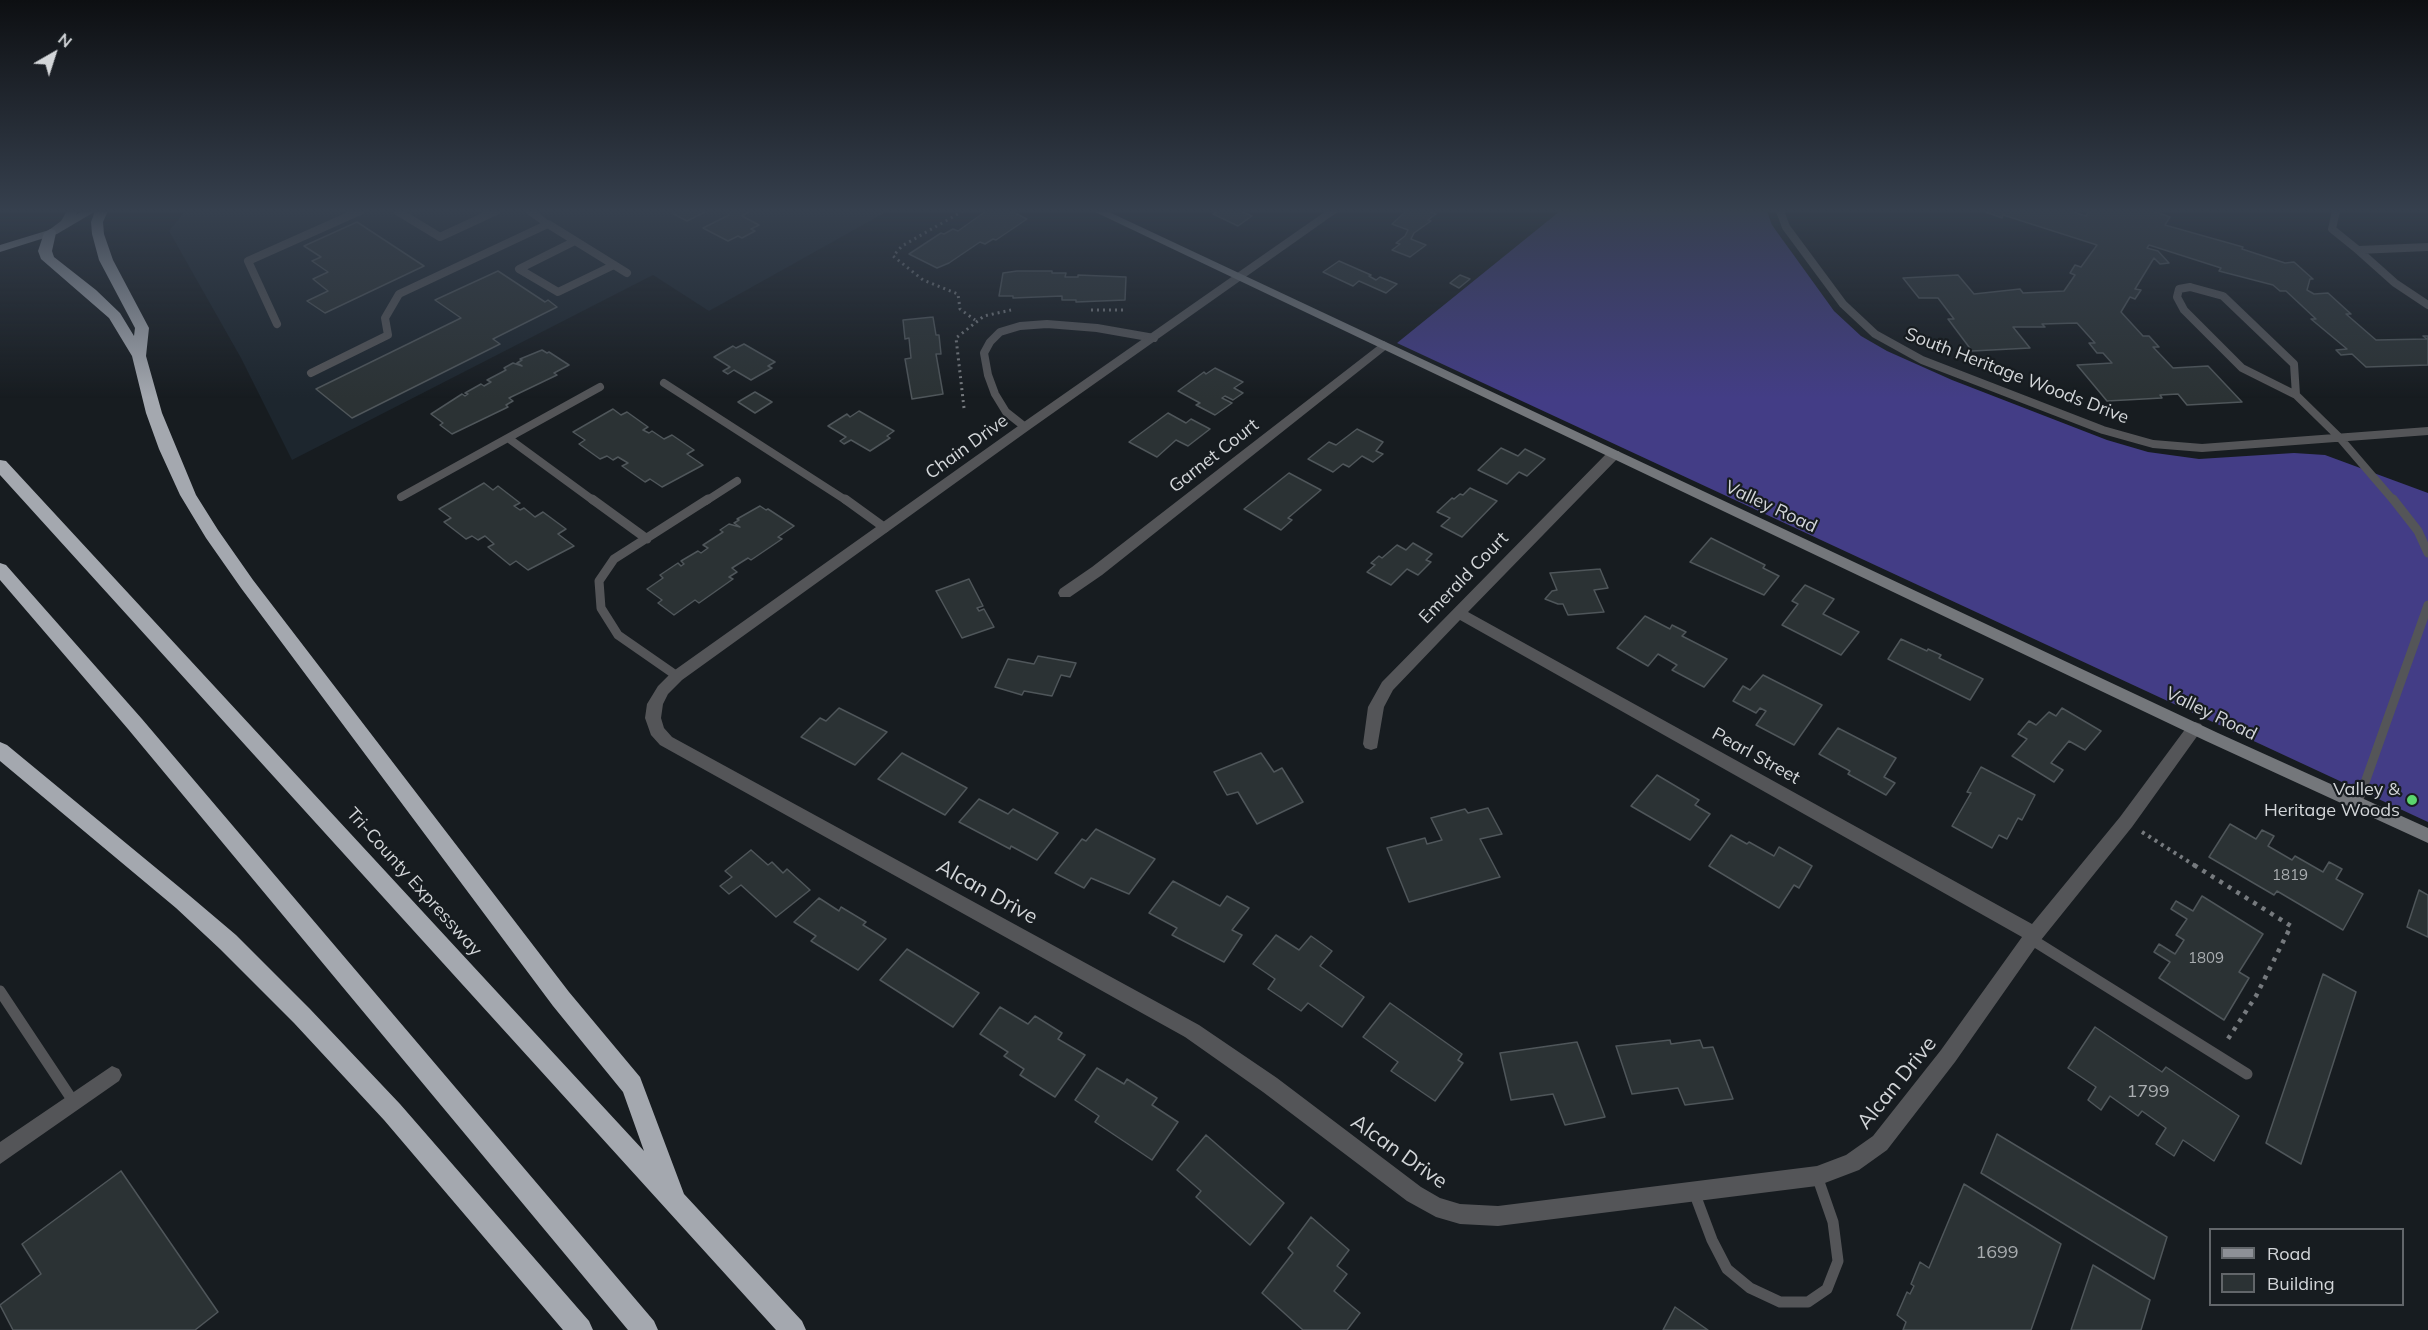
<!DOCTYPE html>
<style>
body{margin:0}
#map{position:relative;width:2428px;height:1330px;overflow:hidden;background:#171c20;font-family:Mulish,sans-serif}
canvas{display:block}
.legend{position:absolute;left:2209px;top:1228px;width:195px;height:78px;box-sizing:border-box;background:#171c20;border:2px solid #62666a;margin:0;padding:8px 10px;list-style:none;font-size:18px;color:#d3d6d9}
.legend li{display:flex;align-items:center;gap:12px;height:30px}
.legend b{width:30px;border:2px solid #62666a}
.north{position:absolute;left:24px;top:24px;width:60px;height:60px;-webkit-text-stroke:4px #171c20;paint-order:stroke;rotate:39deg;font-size:16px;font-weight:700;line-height:24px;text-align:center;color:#d3d6d9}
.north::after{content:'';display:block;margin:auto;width:21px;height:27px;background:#d3d6d9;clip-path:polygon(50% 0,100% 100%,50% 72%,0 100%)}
</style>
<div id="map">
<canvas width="2428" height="1330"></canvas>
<ul class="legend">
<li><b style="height:8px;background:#8d9096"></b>Road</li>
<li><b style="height:16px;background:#2b3234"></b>Building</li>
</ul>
<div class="north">N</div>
</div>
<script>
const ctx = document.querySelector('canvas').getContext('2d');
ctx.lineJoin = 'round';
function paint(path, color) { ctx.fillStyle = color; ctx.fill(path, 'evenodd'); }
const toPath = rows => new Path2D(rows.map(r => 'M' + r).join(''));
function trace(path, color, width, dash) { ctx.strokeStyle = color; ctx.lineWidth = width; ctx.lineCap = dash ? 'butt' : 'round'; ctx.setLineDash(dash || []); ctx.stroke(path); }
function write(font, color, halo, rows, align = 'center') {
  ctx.font = font + ' Mulish,sans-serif'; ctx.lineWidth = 4.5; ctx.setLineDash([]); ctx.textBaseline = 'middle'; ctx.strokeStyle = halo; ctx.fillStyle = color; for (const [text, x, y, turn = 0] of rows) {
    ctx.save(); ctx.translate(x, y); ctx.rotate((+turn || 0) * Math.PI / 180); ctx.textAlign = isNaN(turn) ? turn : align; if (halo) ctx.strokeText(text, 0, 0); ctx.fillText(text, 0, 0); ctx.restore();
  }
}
const built = toPath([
 [185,211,888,211,709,311,653,275,292,460,241,358,169,231]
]);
const forest = toPath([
 [1560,211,1767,211,1772,225,1834,311,1861,336,1887,351,1952,380,2107,440,2148,452,2199,459,2294,453,2325,455,2428,493,2428,822,1397,343]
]);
const building = toPath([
 [676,211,707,211,687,221,672,213,676,211],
 [724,211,750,211,742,216,759,225,751,229,755,231,742,238,738,236,728,241,703,228,729,215,724,211],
 [986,211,1011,211,1027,219,996,240,993,239,985,244,980,242,949,263,937,268,909,254,941,233,944,234,953,229,958,231,986,211],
 [1218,211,1241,211,1252,216,1238,226,1213,214,1218,211],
 [1406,211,1429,211,1436,214,1428,220,1431,221,1414,233,1411,239,1426,245,1410,257,1392,250,1400,244,1396,243,1405,236,1408,230,1392,224,1406,211],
 [1983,211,2071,211,2086,216,2089,211,2154,211,2170,217,2165,225,2243,247,2242,249,2285,263,2294,262,2313,279,2310,279,2307,290,2314,294,2328,293,2351,314,2346,314,2376,340,2427,339,2423,336,2428,336,2428,365,2366,367,2352,354,2341,355,2336,350,2347,349,2311,319,2316,319,2286,291,2280,291,2273,285,2219,271,2221,268,2149,245,2147,248,2158,251,2169,263,2160,264,2154,258,2135,289,2141,290,2135,299,2130,297,2121,312,2143,336,2149,336,2159,347,2153,347,2173,368,2208,366,2242,402,2187,405,2178,394,2160,395,2162,398,2107,401,2077,365,2112,363,2103,353,2097,353,2089,343,2095,343,2077,323,2042,324,2045,327,2013,327,2030,348,1972,351,1948,319,1954,319,1938,298,1919,298,1903,278,1958,275,1974,294,2020,289,2023,293,2064,291,2075,275,2070,273,2075,265,2081,267,2097,245,2003,215,2002,218,1983,211],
 [357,222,424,266,325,313,307,301,328,291,313,279,328,272,312,261,321,257,304,246,357,222],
 [1339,261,1371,275,1369,276,1376,280,1380,277,1397,284,1386,293,1359,281,1353,286,1323,272,1339,261],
 [498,271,545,302,548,300,557,307,493,339,500,344,352,418,316,389,461,318,435,300,498,271],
 [1017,271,1052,271,1052,273,1066,273,1065,277,1078,277,1078,275,1126,277,1125,300,1076,302,1076,300,1062,300,1062,296,1013,298,1013,296,999,296,1003,273,1017,271],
 [1460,275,1470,279,1459,288,1450,283,1460,275],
 [933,317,936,335,939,335,941,354,936,354,943,394,912,399,905,359,911,358,909,338,905,339,903,320,933,317],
 [744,344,775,362,768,366,772,368,751,380,734,370,728,374,723,371,730,367,714,357,733,346,736,348,744,344],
 [542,350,547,353,549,352,569,365,554,373,557,375,509,398,513,401,506,405,508,407,452,434,440,425,443,423,431,414,462,394,465,396,468,394,465,393,481,384,484,386,491,382,487,380,506,370,504,368,513,363,522,366,517,363,522,360,520,359,542,350],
 [1215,368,1243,382,1234,388,1243,393,1233,400,1225,396,1222,398,1232,403,1215,415,1196,405,1200,403,1178,391,1204,372,1206,374,1215,368],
 [755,392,772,402,755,413,738,402,755,392],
 [613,409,621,415,627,412,648,427,643,430,649,433,652,431,664,439,672,435,694,450,687,454,703,465,662,487,650,479,645,482,622,466,628,463,618,457,613,460,607,456,600,459,579,444,585,440,573,432,613,409],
 [859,411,894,431,887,436,890,438,870,451,851,440,844,444,840,441,846,437,828,426,847,414,850,417,859,411],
 [1168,413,1186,423,1191,419,1210,429,1188,446,1176,440,1157,457,1129,442,1168,413],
 [1357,429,1383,442,1376,451,1383,454,1373,462,1362,456,1349,467,1343,464,1333,472,1308,459,1329,442,1336,445,1357,429],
 [1501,448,1518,456,1525,449,1545,459,1527,476,1519,472,1507,484,1478,470,1501,448],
 [1289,473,1321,490,1288,518,1292,520,1281,530,1244,509,1289,473],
 [484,483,493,490,498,486,520,503,514,506,520,510,524,508,535,517,543,512,566,529,558,534,574,546,528,570,516,561,510,565,488,547,494,544,485,536,478,540,472,536,466,539,444,522,451,518,439,509,484,483],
 [1470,488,1497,501,1462,537,1441,526,1450,518,1437,512,1452,498,1454,499,1460,494,1463,495,1470,488],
 [760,506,766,510,768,509,794,526,778,537,782,539,751,560,748,558,732,568,737,572,729,577,733,579,699,603,695,600,674,615,658,603,662,600,647,589,663,578,660,575,678,563,681,566,684,564,681,561,698,551,701,553,708,548,703,545,723,532,720,530,729,524,740,527,734,523,739,520,737,519,760,506],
 [1711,538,1765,565,1763,568,1779,576,1764,595,1690,562,1711,538],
 [1413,543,1432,554,1426,560,1431,562,1418,575,1407,569,1391,585,1367,572,1375,565,1371,563,1379,556,1382,558,1397,545,1406,550,1413,543],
 [1600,569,1608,588,1594,590,1604,612,1568,615,1563,604,1558,604,1545,599,1552,591,1557,590,1550,573,1600,569],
 [969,579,983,606,977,608,979,611,984,609,994,627,962,638,936,591,969,579],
 [1805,585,1834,599,1823,614,1859,632,1841,655,1782,625,1798,604,1792,601,1805,585],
 [1645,616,1670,629,1672,625,1686,632,1682,636,1727,659,1704,687,1672,670,1677,665,1658,654,1648,666,1617,648,1645,616],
 [1901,639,1927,651,1928,649,1941,655,1939,658,1983,679,1970,700,1888,659,1901,639],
 [1038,656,1076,663,1070,677,1061,675,1052,696,1024,691,1022,695,995,687,1008,659,1034,664,1038,656],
 [1763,675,1822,705,1794,745,1756,725,1766,711,1760,708,1756,713,1733,701,1743,686,1750,690,1763,675],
 [839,708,887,732,855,765,801,737,820,718,826,721,839,708],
 [2062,708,2101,731,2085,750,2069,741,2051,763,2063,770,2054,782,2012,756,2027,739,2018,734,2029,721,2036,725,2049,712,2056,716,2062,708],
 [1838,728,1896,758,1884,777,1895,783,1886,795,1848,774,1850,771,1819,754,1838,728],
 [902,753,967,788,945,815,878,779,902,753],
 [1261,753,1274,772,1282,768,1303,802,1257,824,1238,792,1227,795,1214,772,1261,753],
 [1981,767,2035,795,2022,820,2018,818,2007,839,1999,835,1992,848,1952,826,1971,793,1967,792,1981,767],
 [1657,775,1699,800,1695,805,1710,814,1690,840,1631,806,1657,775],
 [979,799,1008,814,1013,809,1058,833,1037,860,1011,846,1010,849,959,822,979,799],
 [1488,808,1502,834,1480,839,1500,877,1409,902,1387,848,1425,838,1427,844,1442,840,1431,818,1465,809,1468,813,1488,808],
 [2230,824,2256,839,2262,830,2274,836,2268,846,2292,860,2295,856,2323,872,2329,862,2342,869,2336,879,2363,894,2343,930,2277,891,2274,895,2209,857,2230,824],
 [1096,829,1155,859,1129,894,1091,878,1084,888,1055,873,1082,839,1086,841,1096,829],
 [1731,835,1747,844,1749,842,1774,856,1779,847,1812,866,1799,888,1794,885,1779,908,1709,866,1731,835],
 [751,850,768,865,772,862,783,873,787,869,810,890,776,917,741,885,729,894,720,886,732,877,725,871,751,850],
 [1173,881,1220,906,1227,896,1249,908,1232,930,1242,935,1224,962,1172,935,1177,928,1149,913,1173,881],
 [2419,890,2428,895,2428,937,2407,927,2419,890],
 [2202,896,2263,934,2239,972,2249,978,2224,1020,2159,978,2170,962,2154,952,2159,944,2175,954,2184,940,2176,935,2187,919,2171,909,2176,901,2193,911,2202,896],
 [819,898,839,911,841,907,866,922,863,925,886,939,858,970,811,941,816,936,794,922,819,898],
 [1276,935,1299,950,1311,936,1332,951,1320,966,1364,997,1342,1027,1308,1003,1301,1011,1268,989,1275,979,1253,964,1276,935],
 [907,949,979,993,953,1027,880,980,907,949],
 [2323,974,2356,992,2301,1164,2266,1143,2323,974],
 [1390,1003,1462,1054,1458,1060,1463,1063,1435,1101,1391,1071,1398,1062,1363,1037,1390,1003],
 [1000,1007,1028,1024,1035,1016,1062,1033,1058,1039,1085,1055,1055,1097,1020,1075,1024,1069,1004,1056,1008,1052,980,1034,1000,1007],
 [2095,1027,2162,1072,2166,1067,2239,1116,2214,1161,2183,1140,2174,1156,2156,1144,2166,1128,2142,1111,2138,1116,2110,1096,2101,1110,2088,1100,2096,1087,2068,1068,2095,1027],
 [1670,1040,1671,1044,1700,1040,1703,1048,1713,1047,1733,1099,1685,1105,1678,1088,1632,1094,1616,1046,1670,1040],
 [1577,1042,1605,1117,1565,1125,1553,1094,1511,1100,1500,1053,1577,1042],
 [1097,1068,1124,1084,1127,1079,1157,1098,1152,1105,1178,1122,1152,1160,1095,1122,1099,1116,1075,1100,1097,1068],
 [1997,1134,2167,1237,2154,1279,1981,1173,1997,1134],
 [1206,1135,1284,1203,1250,1245,1196,1197,1201,1191,1177,1170,1206,1135],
 [121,1171,218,1312,195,1330,13,1330,0,1305,41,1274,22,1244,121,1171],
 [1964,1184,2061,1244,2031,1330,1903,1330,1906,1322,1897,1315,1907,1292,1910,1294,1914,1286,1911,1284,1920,1262,1929,1268,1964,1184],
 [1311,1217,1349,1250,1337,1266,1347,1274,1334,1291,1360,1313,1347,1330,1303,1330,1262,1293,1293,1253,1288,1248,1311,1217],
 [2093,1265,2150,1300,2141,1330,2071,1330,2093,1265],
 [1675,1307,1708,1330,1663,1330,1675,1307]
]);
const pathFar2 = toPath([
 [963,211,902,246,893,256,923,280,958,294,960,309,975,320],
 [1091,310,1126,310],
 [964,408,956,338,984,316,1011,310]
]);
const pathFar1 = toPath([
 [2142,832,2197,867]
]);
const path = toPath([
 [2194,865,2291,926,2256,996,2226,1042]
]);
const laneFar2 = toPath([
 [397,211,440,237,496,211],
 [1780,211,1786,227,1843,304,1875,334,1922,360,2103,430,2153,444,2202,448,2428,431],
 [2336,211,2332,229,2358,250,2428,247],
 [575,241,519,269,558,292,614,265],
 [2358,250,2395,283,2428,305],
 [2190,287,2223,296,2294,364,2296,395,2242,368,2184,310,2177,297,2179,289,2190,287],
 [277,324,248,261,360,211],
 [311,373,388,335,385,318,399,294,548,224,627,273],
 [664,383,847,501],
 [2296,395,2339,437,2394,501],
 [1025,427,1006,412,995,394,988,375,984,353,990,342,1000,332,1020,326,1047,324,1097,328,1154,338],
 [508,438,594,501],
 [401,497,600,387],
 [706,501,737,481]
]);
const laneFar1 = toPath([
 [592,499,647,539],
 [845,499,885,528],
 [2393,499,2418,531,2428,553],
 [677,676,618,635,601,608,599,581,614,559,708,499],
 [2357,805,2428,605]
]);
const lane = toPath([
 [2031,939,2247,1074],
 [0,991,73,1101],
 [1694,1192,1712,1240,1727,1269,1750,1288,1780,1302,1808,1302,1827,1289,1838,1261,1833,1222,1817,1176]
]);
const street = toPath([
 [523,211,536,211,553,224,552,226,544,226,523,211],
 [1326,211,1339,211,1029,430,682,680,668,694,663,704,661,718,664,728,672,737,1199,1025,1277,1078,1421,1187,1440,1198,1460,1204,1498,1206,1817,1166,1846,1155,1873,1136,1941,1050,2022,937,1460,620,1393,690,1384,707,1377,748,1371,750,1365,748,1363,744,1368,707,1382,682,1609,451,1619,451,1620,454,1619,457,1468,612,2032,924,2120,817,2189,724,2195,722,2201,724,2203,728,2132,827,2037,945,1955,1062,1887,1150,1859,1170,1817,1186,1498,1226,1460,1224,1436,1217,1407,1201,1263,1092,1185,1037,660,745,651,735,645,718,647,704,658,686,672,672,1021,424,1326,211],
 [1384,341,1390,345,1388,348,1102,575,1070,597,1060,597,1058,593,1060,589,1092,567,1384,341],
 [112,1066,119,1069,122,1075,119,1081,0,1164,0,1142,112,1066]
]);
const secondary = toPath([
 [1093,211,1107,211,2218,733,2428,828,2428,843,2206,741,1093,211]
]);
const primary = toPath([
 [67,211,78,211,76,215,82,211,96,211,57,234,0,252,0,245,49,230,61,221,67,211]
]);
const highway = toPath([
 [95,211,108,211,103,222,104,234,113,260,149,328,146,356,162,413,196,495,218,530,253,580,569,992,640,1077,684,1194,802,1321,806,1330,776,1330,0,475,0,460,6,461,644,1151,623,1092,553,1006,241,588,206,538,180,495,159,449,146,413,132,356,109,318,41,259,38,251,44,233,50,229,55,230,56,233,52,251,54,257,96,290,120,313,134,336,135,328,99,260,92,234,91,222,95,211],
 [0,563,6,565,142,719,654,1321,658,1330,628,1330,128,729,0,580,0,563],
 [0,742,7,745,190,896,236,935,310,1009,400,1104,589,1321,593,1330,563,1330,384,1120,294,1023,220,949,176,908,0,761,0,742]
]);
const markers = [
 [2412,800,6,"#5bd56e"]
];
const numberNames = [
 ["1819",2290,875],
 ["1809",2206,958]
];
const streetNames = [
 ["South Heritage Woods Drive",2017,376,21],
 ["Chain Drive",967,447,-36],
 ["Garnet Court",1214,456,-38],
 ["Valley Road",1771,507,25],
 ["Emerald Court",1464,578,-46],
 ["Valley Road",2211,714,26],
 ["Pearl Street",1756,756,29],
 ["Tri-County Expressway",414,882,48]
];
const poiNames = [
 ["Valley &",2400,790],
 ["Heritage Woods",2400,811]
];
const nearNumbernames = [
 ["1799",2148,1092],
 ["1699",1997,1253]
];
const nearStreetnames = [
 ["Alcan Drive",987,892,29],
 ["Alcan Drive",1897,1083,-51],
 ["Alcan Drive",1399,1152,35]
];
paint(built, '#1d262e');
paint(forest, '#433d86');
paint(building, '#2b3234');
trace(building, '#4f565a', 1.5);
trace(pathFar2, '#767a7e', 3, [2, 4]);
trace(pathFar1, '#767a7e', 4, [3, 4.5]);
trace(path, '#767a7e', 4.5, [4, 6]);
trace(laneFar2, '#545558', 8);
trace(laneFar1, '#545558', 9);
trace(lane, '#545558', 11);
paint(street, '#545558');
paint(secondary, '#74777b');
paint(primary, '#8d9096');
paint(highway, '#a4a8af');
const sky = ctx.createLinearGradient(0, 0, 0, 398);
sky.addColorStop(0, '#0d0f12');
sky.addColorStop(0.53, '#36404e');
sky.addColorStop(1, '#36404e00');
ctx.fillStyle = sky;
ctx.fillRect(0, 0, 2428, 398);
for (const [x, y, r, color] of markers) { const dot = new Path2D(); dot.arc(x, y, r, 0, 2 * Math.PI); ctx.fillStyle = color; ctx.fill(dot); trace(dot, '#171c20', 2); }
write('15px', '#a9adb0', null, numberNames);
write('18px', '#d3d6d9', '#171c20', streetNames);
write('18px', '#d3d6d9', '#171c20', poiNames, 'right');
write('18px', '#a9adb0', null, nearNumbernames);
write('21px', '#d3d6d9', '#171c20', nearStreetnames);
</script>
